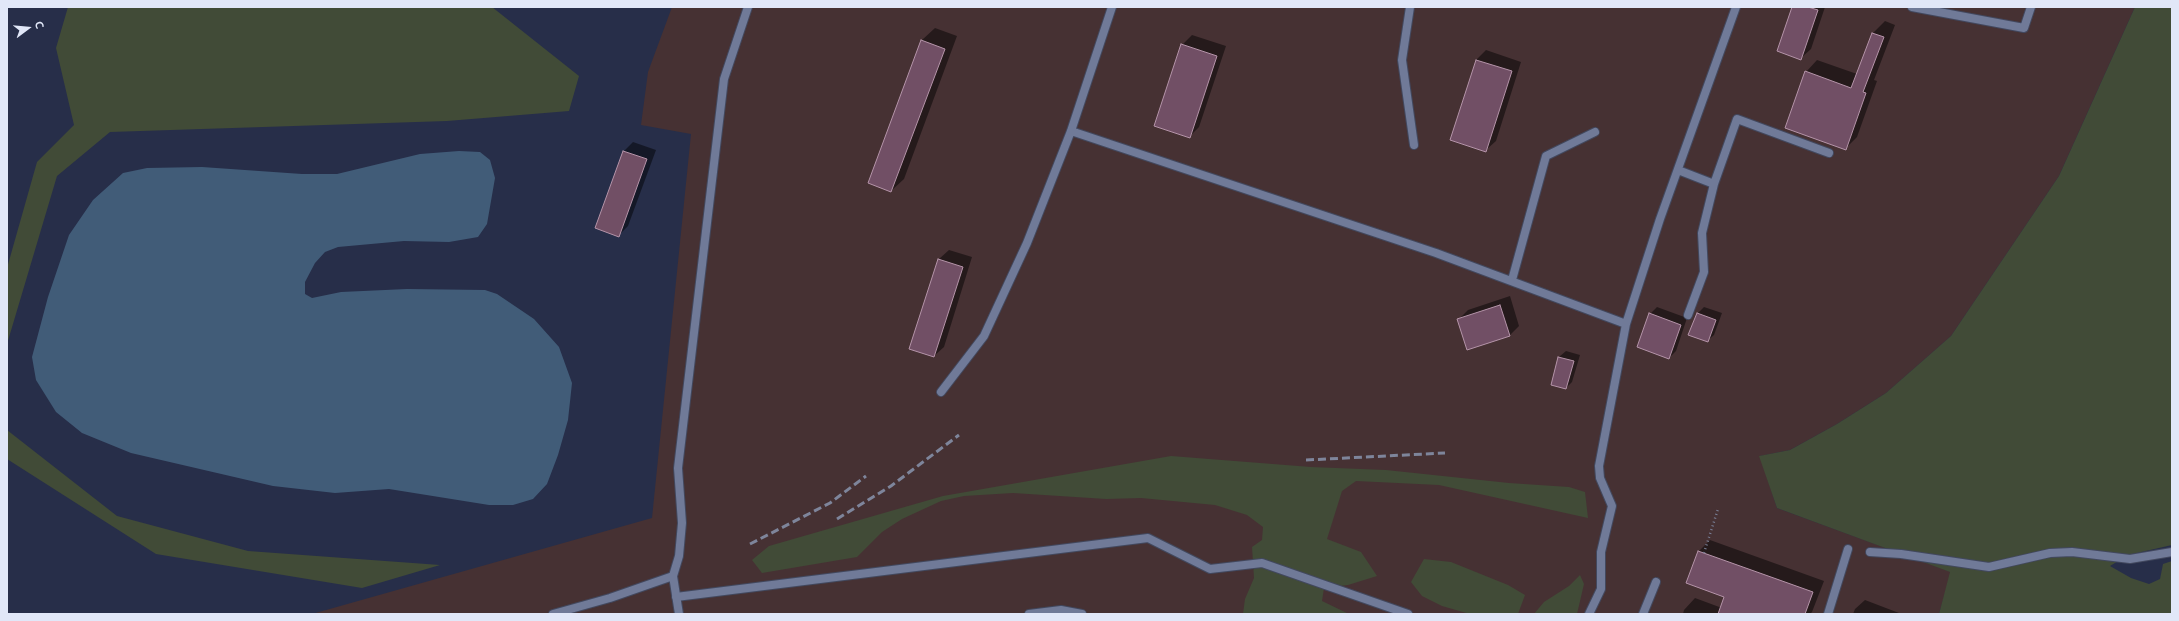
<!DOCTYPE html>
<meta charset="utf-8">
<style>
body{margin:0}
#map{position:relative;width:2179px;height:621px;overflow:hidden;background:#272e49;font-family:Ubuntu,sans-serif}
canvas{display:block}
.frame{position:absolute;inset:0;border:8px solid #e1e7f8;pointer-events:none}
.north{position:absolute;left:8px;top:8px;width:40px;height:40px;-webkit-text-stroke:3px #272e49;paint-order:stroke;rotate:74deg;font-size:11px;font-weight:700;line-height:16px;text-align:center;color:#e1e7f8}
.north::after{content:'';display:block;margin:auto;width:14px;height:18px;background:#e1e7f8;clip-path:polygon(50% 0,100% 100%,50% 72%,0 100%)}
</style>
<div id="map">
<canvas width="2179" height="621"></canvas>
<div class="frame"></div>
<div class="north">С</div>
</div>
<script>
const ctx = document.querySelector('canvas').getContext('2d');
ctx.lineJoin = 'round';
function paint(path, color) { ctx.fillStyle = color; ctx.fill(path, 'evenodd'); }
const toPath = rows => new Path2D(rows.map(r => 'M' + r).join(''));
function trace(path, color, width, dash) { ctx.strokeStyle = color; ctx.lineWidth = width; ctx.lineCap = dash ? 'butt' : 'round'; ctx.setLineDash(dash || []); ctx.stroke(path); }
const industrial = toPath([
 [672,7,2135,7,2059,176,1951,336,1886,393,1837,424,1790,450,1760,456,1777,508,1951,572,1939,614,312,614,652,518,691,134,641,125,648,72]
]);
const green = toPath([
 [68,7,492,7,579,76,569,111,447,121,110,132,57,176,7,344,7,268,37,162,74,125,56,48],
 [2135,7,2172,7,2172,545,2128,555,2110,566,2131,578,2149,584,2160,579,2163,564,2172,561,2172,614,1939,614,1950,572,1777,508,1759,456,1790,450,1837,424,1886,393,1951,336,2059,176],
 [7,430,117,516,248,551,440,565,362,588,156,554,7,459],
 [1171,456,1311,467,1386,470,1509,483,1569,487,1585,492,1588,518,1439,485,1356,481,1342,491,1327,539,1361,552,1377,576,1348,585,1324,588,1322,601,1349,614,1243,614,1245,599,1254,578,1252,547,1262,540,1263,527,1247,515,1215,505,1141,498,1106,499,1013,493,964,496,941,501,902,519,882,532,857,557,762,573,752,560,769,546,943,496],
 [1424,559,1451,562,1508,585,1525,595,1518,614,1470,614,1442,606,1422,596,1411,582],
 [1580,575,1584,584,1577,614,1534,614,1544,602,1569,586]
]);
const water = toPath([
 [459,151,480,152,490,160,495,178,487,224,478,237,449,242,404,241,338,247,325,252,315,263,305,282,305,294,312,298,341,292,407,289,485,290,497,294,534,319,559,347,572,383,568,420,558,455,547,484,533,499,513,505,489,505,389,489,335,493,273,486,131,453,82,433,56,412,36,380,32,357,48,297,69,235,93,200,123,173,147,168,202,167,302,174,337,174,420,154]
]);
const shadow = toPath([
 [1793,7,1825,7,1811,49,1801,58],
 [1885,21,1895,25,1874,80,1877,81,1857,137,1846,148,1806,72,1817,60,1857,74,1873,33],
 [935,28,957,36,904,179,891,191,922,40],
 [1192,35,1226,46,1199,127,1189,137,1182,45],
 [1486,50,1521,62,1496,141,1486,150,1476,60],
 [633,142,656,150,628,226,618,236,624,151],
 [949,250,972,257,944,347,934,356,910,349,939,259],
 [1510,296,1519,326,1510,335,1458,320,1468,310],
 [1657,307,1687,318,1676,351,1669,358,1650,314],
 [1704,307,1722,313,1714,335,1707,341,1690,335,1698,313],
 [1566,351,1580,355,1572,382,1566,388,1552,384,1559,357],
 [1710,540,1824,581,1812,612,1810,614,1683,614,1684,610,1695,598,1722,608,1726,596,1699,551],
 [1865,600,1899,613,1898,614,1853,614,1855,609]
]);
const building = toPath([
 [1792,7,1808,7,1818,10,1801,60,1777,51,1792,7],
 [1872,33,1884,37,1863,92,1866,93,1846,150,1785,128,1805,71,1851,88,1872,33],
 [921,40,945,49,891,192,868,183,921,40],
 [1181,44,1217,56,1190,138,1154,126,1181,44],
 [1476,60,1512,71,1486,152,1450,140,1476,60],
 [623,151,647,159,619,237,595,228,623,151],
 [938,259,963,267,934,357,909,349,938,259],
 [1500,305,1510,336,1467,350,1457,319,1500,305],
 [1649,313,1681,325,1669,359,1637,347,1649,313],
 [1697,313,1716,320,1708,342,1688,335,1697,313],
 [1558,357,1574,361,1566,389,1551,385,1558,357],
 [1698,551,1813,592,1805,614,1718,614,1724,597,1686,583,1698,551]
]);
const path = toPath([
 [1704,553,1718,509]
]);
const service = toPath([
 [1410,7,1402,60,1414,145],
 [1912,7,2024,28,2031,7],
 [1071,131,1436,253,1626,324],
 [1678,170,1714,184,1737,119,1829,153],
 [1512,280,1546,156,1595,132],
 [1688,315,1704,272,1702,233,1714,184],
 [941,392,984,336,1027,243,1071,131,1112,7],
 [1870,552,1901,554,1989,567,2050,553,2072,552,2130,559,2172,552],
 [673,576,679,614],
 [676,597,1148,538,1210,569,1262,563,1408,614],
 [553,614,610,598,673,576,679,556,682,523,678,468,724,79,748,7],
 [1029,614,1061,610,1082,614],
 [1589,614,1601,589,1601,552,1612,506,1600,478,1599,466,1626,324,1660,219,1736,7],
 [1643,614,1656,582],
 [1828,614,1848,549]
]);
const rail = toPath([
 [1306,460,1445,453],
 [837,519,891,486,959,435],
 [750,544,830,503,866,476]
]);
paint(industrial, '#463133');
paint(green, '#414b37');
paint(water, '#415c78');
paint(shadow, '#0007');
paint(building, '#714f65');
trace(building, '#b594a9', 1);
trace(service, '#42485e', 10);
trace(path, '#797f96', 2.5, [1, 3]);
trace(service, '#707a98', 8);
trace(rail, '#7e859b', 3, [8, 4]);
</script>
